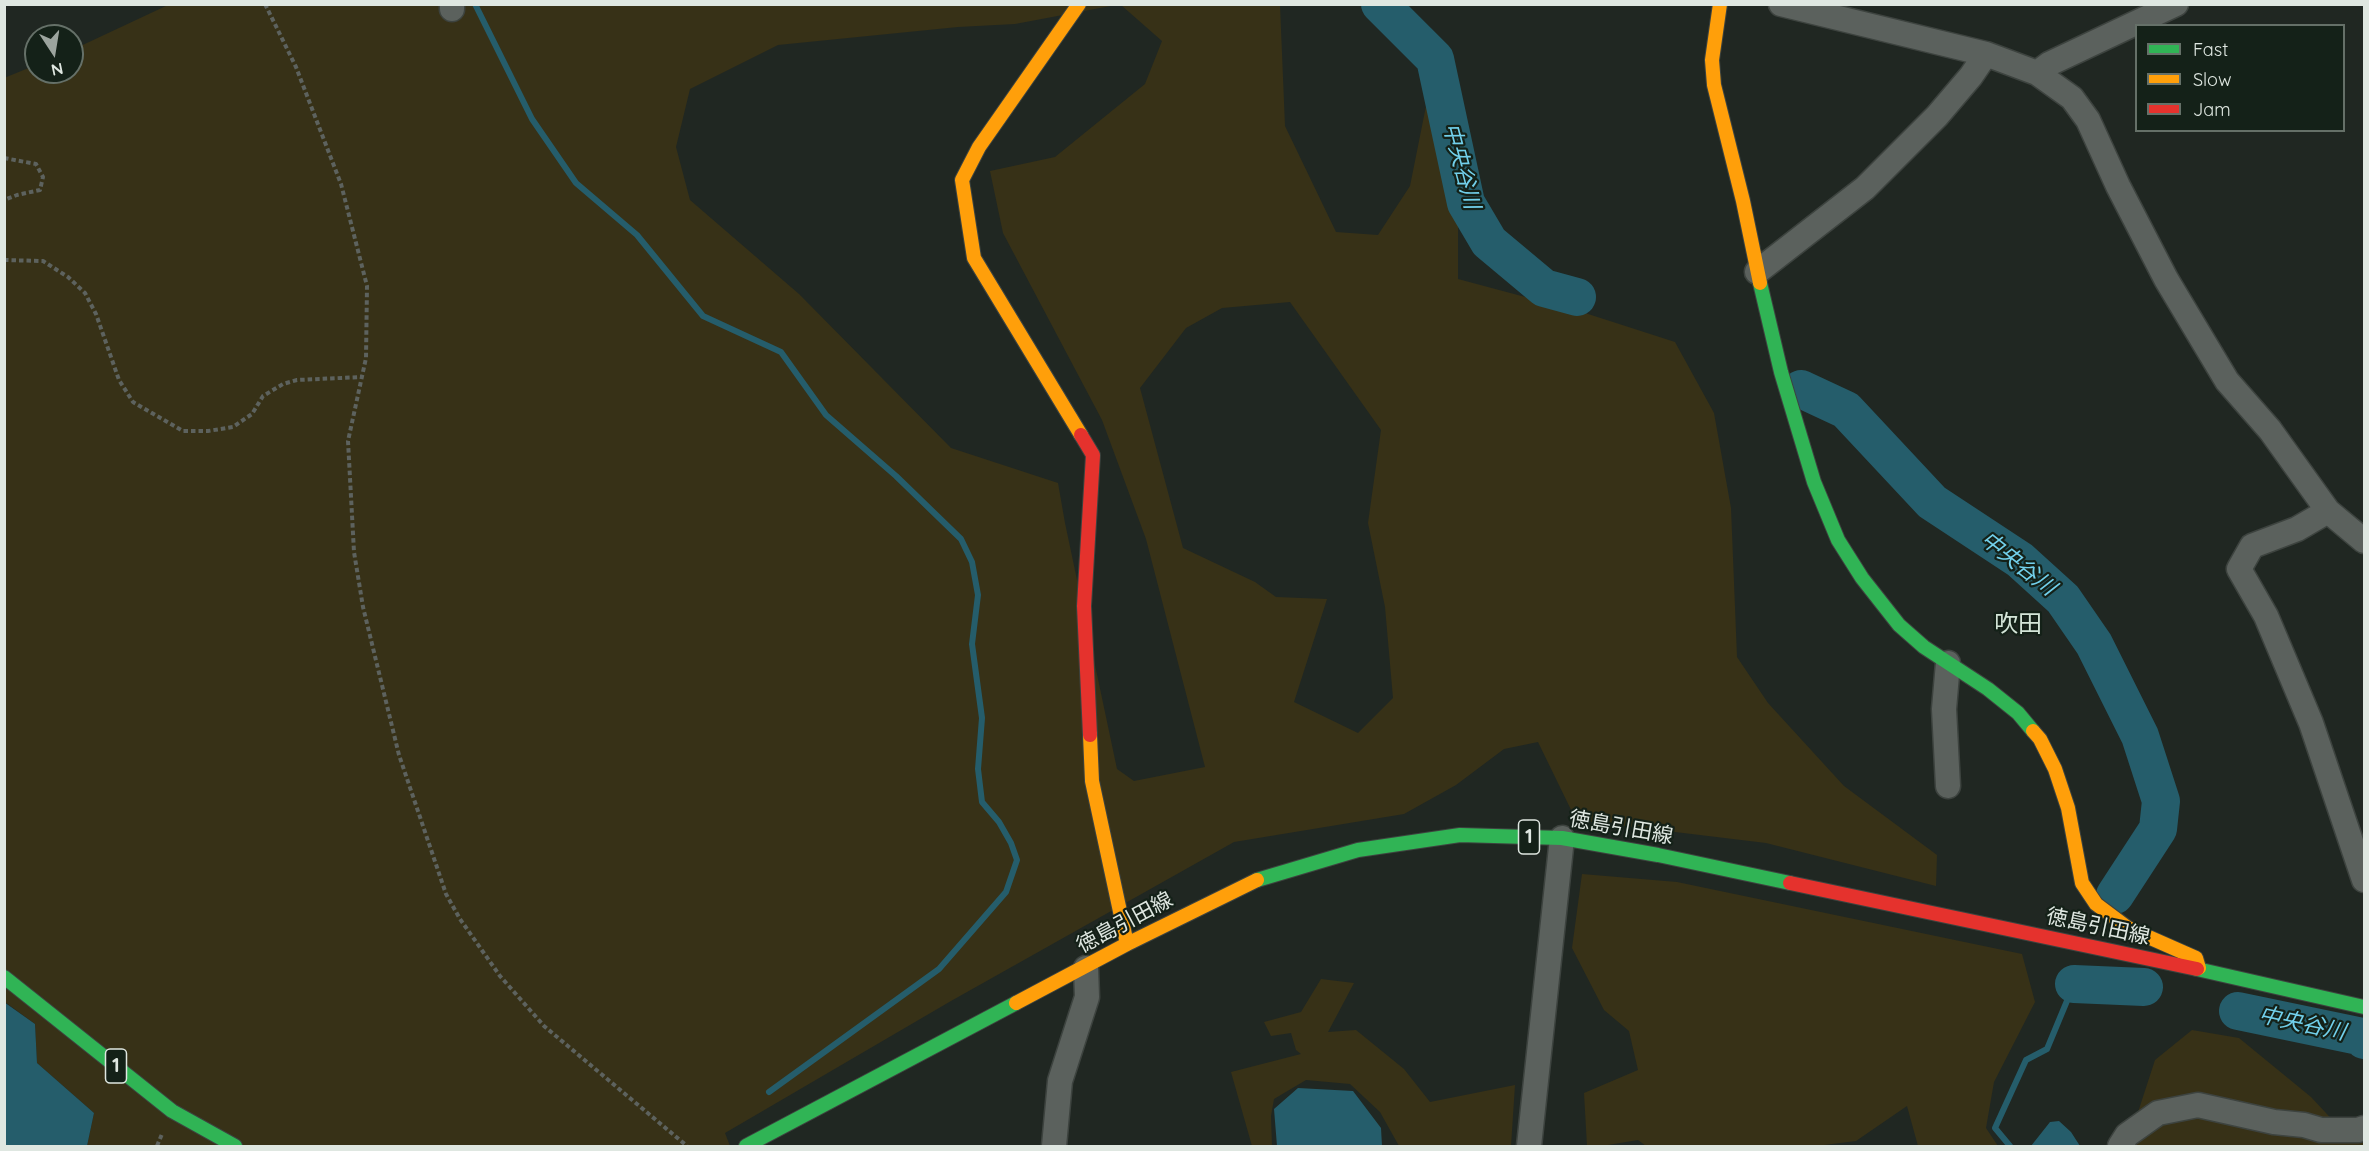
<!DOCTYPE html>
<meta charset="utf-8">
<style>
body{margin:0}
#map{position:relative;width:2369px;height:1151px;overflow:hidden;background:#202722;font-family:Quicksand,sans-serif}
canvas{display:block}
.frame{position:absolute;inset:0;border:6px solid #dfe7e1;pointer-events:none}
.legend{position:absolute;left:2135px;top:24px;width:210px;height:108px;box-sizing:border-box;background:#142118;border:2px solid #657068;margin:0;padding:8px 10px;list-style:none;font-size:18px;color:#dfe7e1}
.legend li{display:flex;align-items:center;gap:12px;height:30px}
.legend b{width:30px;border:2px solid #657068}
.north{position:absolute;left:24px;top:24px;width:60px;height:60px;box-sizing:border-box;background:#142118;border:2px solid #657068;border-radius:50%;rotate:168deg;font-size:16px;font-weight:700;line-height:24px;text-align:center;color:#dfe7e1}
.north::after{content:'';display:block;margin:auto;width:21px;height:27px;background:#9ca49e;clip-path:polygon(50% 0,100% 100%,50% 72%,0 100%)}
</style>
<div id="map">
<canvas width="2369" height="1151"></canvas>
<div class="frame"></div>
<ul class="legend">
<li><b style="height:8px;background:#30b455"></b>Fast</li>
<li><b style="height:8px;background:#ff9f0a"></b>Slow</li>
<li><b style="height:8px;background:#e5322d"></b>Jam</li>
</ul>
<div class="north">N</div>
</div>
<script>
const ctx = document.querySelector('canvas').getContext('2d');
ctx.lineJoin = 'round';
function paint(path, color) { ctx.fillStyle = color; ctx.fill(path, 'evenodd'); }
const toPath = rows => new Path2D(rows.map(r => 'M' + r).join(''));
function trace(path, color, width, dash) { ctx.strokeStyle = color; ctx.lineWidth = width; ctx.lineCap = dash ? 'butt' : 'round'; ctx.setLineDash(dash || []); ctx.stroke(path); }
function write(font, color, halo, rows, align = 'center') {
  ctx.font = font + ' Quicksand,"Noto Sans JP",sans-serif'; ctx.lineWidth = 4.5; ctx.setLineDash([]); ctx.textBaseline = 'middle'; ctx.strokeStyle = halo; ctx.fillStyle = color; for (const [text, x, y, turn = 0] of rows) {
    ctx.save(); ctx.translate(x, y); ctx.rotate((+turn || 0) * Math.PI / 180); ctx.textAlign = isNaN(turn) ? turn : align; if (halo) ctx.strokeText(text, 0, 0); ctx.fillText(text, 0, 0); ctx.restore();
  }
}
const green = toPath([
 [168,5,1116,5,1015,24,958,27,778,45,690,89,676,147,690,200,799,294,951,448,1058,483,1065,523,1117,769,1134,781,1205,767,1146,539,1102,420,1003,233,990,171,1055,157,1145,84,1162,41,1121,5,1280,5,1285,126,1336,232,1378,235,1410,186,1426,106,1458,112,1458,279,1585,313,1675,342,1714,413,1731,508,1737,657,1768,703,1844,786,1937,855,1936,886,1766,843,1576,820,1538,742,1504,749,1456,785,1404,814,1234,842,951,1001,725,1133,730,1146,87,1146,94,1113,37,1063,35,1024,5,1002,4,78,36,65,36,72,72,72,72,50],
 [1290,302,1381,430,1368,523,1385,607,1393,698,1358,733,1294,702,1327,599,1276,597,1255,582,1183,548,1140,388,1186,328,1222,308],
 [1582,874,1677,882,2022,954,2035,1002,1994,1082,1986,1128,1998,1146,1918,1146,1907,1106,1856,1141,1816,1146,1646,1146,1638,1140,1602,1146,1587,1146,1584,1093,1638,1070,1629,1031,1604,1010,1572,948],
 [1321,979,1354,983,1328,1032,1356,1030,1404,1069,1430,1102,1515,1085,1511,1146,1399,1146,1380,1112,1350,1084,1306,1080,1274,1099,1271,1116,1272,1146,1252,1146,1231,1072,1301,1054,1296,1050,1291,1033,1271,1036,1264,1022,1301,1012],
 [2192,1030,2239,1038,2311,1097,2354,1143,2364,1143,2364,1146,2127,1146,2155,1060]
]);
const water = toPath([
 [4,1002,35,1024,37,1063,94,1113,87,1146,5,1146],
 [1298,1088,1353,1091,1381,1128,1382,1146,1277,1146,1274,1109],
 [2059,1121,2071,1132,2080,1146,2031,1146,2050,1122]
]);
const stream = toPath([
 [475,4,532,119,576,183,637,235,703,316,781,352,826,415,896,476,961,539,972,562,978,595,972,644,982,718,978,769,982,802,999,822,1011,843,1017,860,1006,892,939,969,769,1092],
 [2010,1146,1995,1128,2026,1060,2047,1049,2074,984]
]);
const river = toPath([
 [1380,4,1435,59,1466,203,1489,242,1544,288,1577,297],
 [1801,389,1846,410,1932,502,2020,560,2063,599,2094,644,2140,736,2161,801,2158,829,2115,895],
 [2074,984,2144,987],
 [2238,1011,2363,1037,2364,1040]
]);
const path = toPath([
 [265,4,296,67,341,184,367,286,366,358,348,441,354,552,363,607,399,755,446,894,460,919,500,976,544,1026,687,1146],
 [4,158,36,164,43,177,40,190,17,195,4,200],
 [4,260,43,261,68,277,85,293,96,314,119,380,133,402,183,431,208,431,233,427,252,414,263,396,283,384,297,380,362,377],
 [157,1146,162,1134]
]);
const street = toPath([
 [1781,4,1986,54,2037,73,2072,98,2088,120,2118,186,2166,279,2227,381,2270,430,2328,511,2364,541],
 [452,9,452,4],
 [2037,73,2049,64,2176,4],
 [1757,272,1865,188,1937,116,1971,76,1986,54],
 [2328,511,2297,529,2252,546,2239,569,2266,616,2311,723,2364,880],
 [1948,786,1944,709,1948,663],
 [1054,1146,1060,1081,1087,997,1086,968],
 [1529,1146,1562,838],
 [2120,1146,2127,1135,2158,1113,2198,1105,2274,1122,2304,1125,2321,1130,2358,1130,2364,1128]
]);
const fast = toPath([
 [1760,283,1781,372,1814,482,1838,540,1862,578,1899,625,1924,647,1988,689,2018,713,2033,731],
 [1257,880,1358,850,1460,835,1562,838,1658,855,1790,883],
 [2197,969,2364,1007],
 [4,977,172,1111,235,1146],
 [746,1146,1016,1003]
]);
const slow = toPath([
 [1079,4,979,147,962,180,974,258,1081,435],
 [1720,4,1712,60,1714,85,1743,201,1760,283],
 [2033,731,2040,739,2055,769,2068,808,2082,883,2096,904,2128,928,2196,958,2199,968],
 [1090,735,1092,781,1127,944],
 [1016,1003,1127,944,1257,880]
]);
const jam = toPath([
 [1081,435,1093,455,1084,606,1090,735],
 [1790,883,2197,969]
]);
const shields = [
 [1529,837,21],
 [116,1066,21]
];
const shieldNames = [
 ["1",1529,837],
 ["1",116,1066]
];
const streetNames = [
 ["徳島引田線",1621,828,10],
 ["徳島引田線",1125,923,-28],
 ["徳島引田線",2098,927,12]
];
const waterNames = [
 ["中央谷川",1461,166,75],
 ["中央谷川",2018,564,38],
 ["中央谷川",2302,1024,12]
];
const quarterNames = [
 ["吹田",2018,625]
];
paint(green, '#373117');
paint(water, '#255d6b');
trace(stream, '#255d6b', 6);
trace(river, '#255d6b', 38);
trace(street, '#3d433f', 27);
trace(fast, '#3d433f', 16);
trace(slow, '#3d433f', 16);
trace(jam, '#3d433f', 16);
trace(path, '#5d625e', 4, [4.5, 3]);
trace(street, '#5b615d', 24);
trace(fast, '#30b455', 14);
trace(slow, '#ff9f0a', 14);
trace(jam, '#e5322d', 14);
for (const [x, y, w] of shields) { const box = new Path2D(); box.roundRect(x - w / 2, y - 17, w, 34, 4.5); ctx.fillStyle = '#142118'; ctx.fill(box); trace(box, '#dfe7e1', 1.5); }
write('bold 20px', '#dfe7e1', null, shieldNames);
write('21px', '#dfe7e1', '#142118', streetNames);
write('italic 22px', '#72d0eb', '#142118', waterNames);
write('24px', '#d4e5d8', '#142118', quarterNames);
</script>
